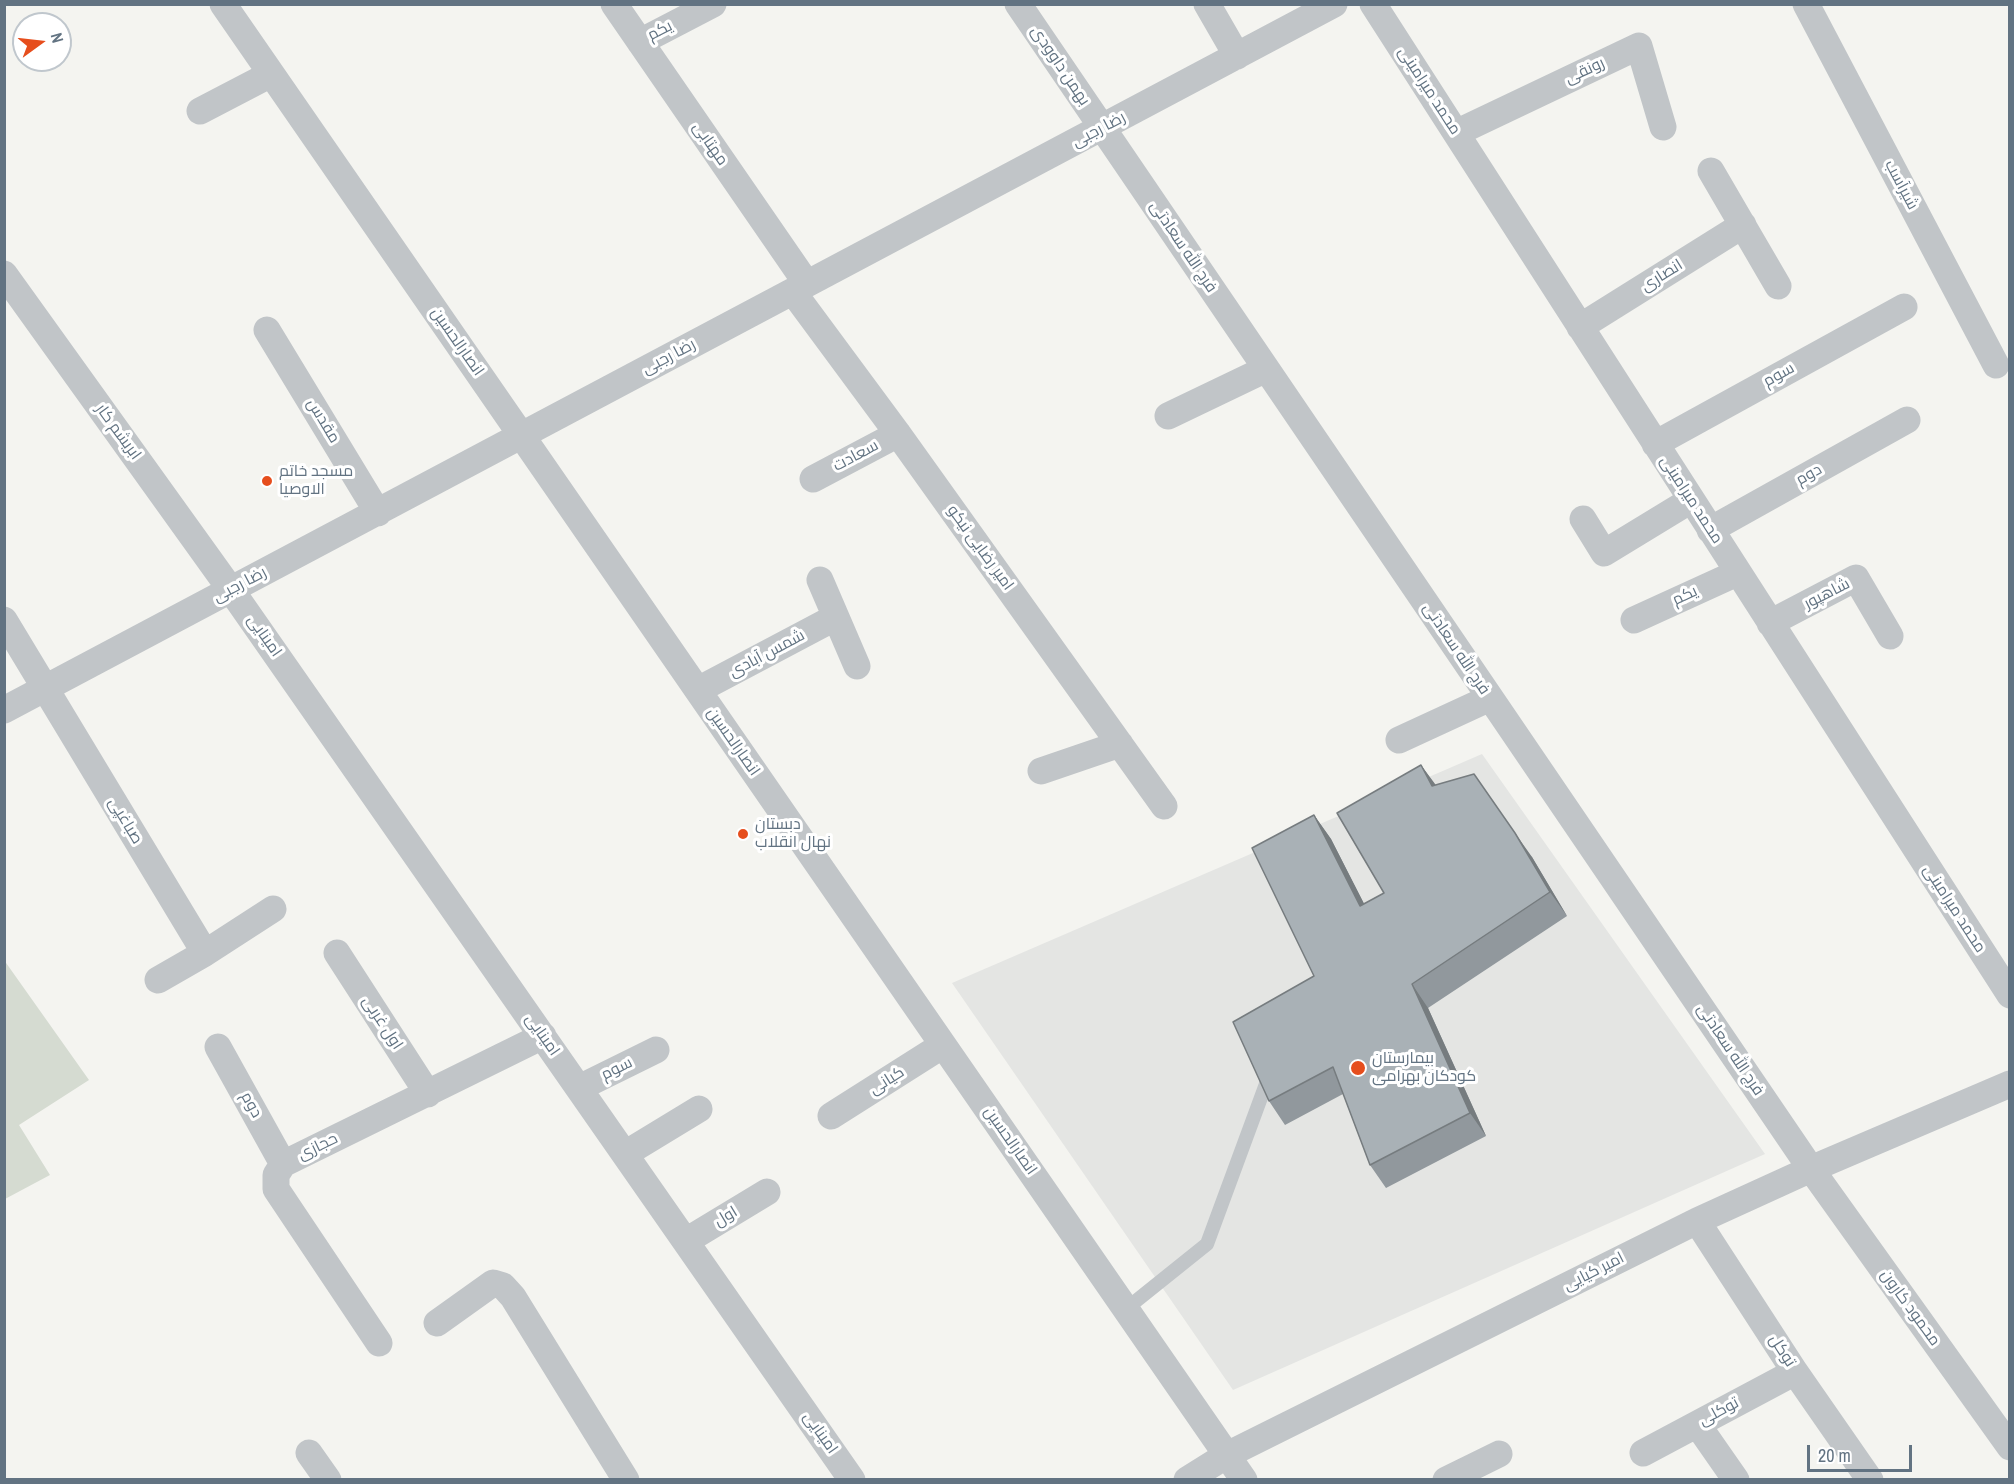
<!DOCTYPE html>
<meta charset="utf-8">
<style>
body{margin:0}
#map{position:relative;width:2014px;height:1484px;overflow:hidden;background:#f4f4f0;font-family:"Archivo Narrow",sans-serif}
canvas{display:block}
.frame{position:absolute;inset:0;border:6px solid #627382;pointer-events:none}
.north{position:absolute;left:12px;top:12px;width:60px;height:60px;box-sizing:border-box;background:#fff;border:2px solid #c0c7cd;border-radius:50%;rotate:75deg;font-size:16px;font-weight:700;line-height:24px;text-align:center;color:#627382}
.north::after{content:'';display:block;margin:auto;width:21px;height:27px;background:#e64e1d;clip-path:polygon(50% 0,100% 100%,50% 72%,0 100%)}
.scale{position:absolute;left:1807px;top:1445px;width:105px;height:27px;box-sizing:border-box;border:3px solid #627382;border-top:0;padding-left:8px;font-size:18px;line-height:21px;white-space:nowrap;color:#627382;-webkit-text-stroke:4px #fff;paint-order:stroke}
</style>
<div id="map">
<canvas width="2014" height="1484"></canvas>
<div class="frame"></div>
<div class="north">N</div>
<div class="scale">20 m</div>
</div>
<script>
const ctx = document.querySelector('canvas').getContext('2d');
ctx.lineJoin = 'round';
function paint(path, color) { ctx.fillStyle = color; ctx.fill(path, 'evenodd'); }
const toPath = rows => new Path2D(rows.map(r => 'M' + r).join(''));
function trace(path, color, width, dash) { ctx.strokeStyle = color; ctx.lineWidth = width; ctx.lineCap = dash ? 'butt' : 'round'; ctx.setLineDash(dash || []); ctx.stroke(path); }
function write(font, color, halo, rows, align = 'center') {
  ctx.font = font + ' "Archivo Narrow",Cairo,sans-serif'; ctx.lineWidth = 6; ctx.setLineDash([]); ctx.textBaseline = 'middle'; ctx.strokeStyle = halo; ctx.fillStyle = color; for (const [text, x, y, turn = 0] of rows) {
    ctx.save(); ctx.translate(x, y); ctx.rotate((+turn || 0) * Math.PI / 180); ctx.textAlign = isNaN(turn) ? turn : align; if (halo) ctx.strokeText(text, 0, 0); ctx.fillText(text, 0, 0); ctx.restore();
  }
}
const built = toPath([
 [1482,754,1765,1154,1233,1390,952,983]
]);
const green = toPath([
 [4,960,89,1080,19,1125,50,1175,5,1199]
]);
const lane = toPath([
 [1126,1309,1207,1244,1266,1084]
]);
const street = toPath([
 [223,4,1244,1480],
 [614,4,807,284],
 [1018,4,1811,1169,2010,1447],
 [1207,4,1237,56],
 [1373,4,2010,995],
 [1806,4,1996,365],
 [640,42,713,4],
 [200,111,271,74],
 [1456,133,1639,46,1663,127],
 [1711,171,1778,286],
 [4,274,231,590,852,1480],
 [793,292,898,434,1164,806],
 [1580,327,1743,225],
 [267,330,378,513],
 [1168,416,1266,369],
 [1655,444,1904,307],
 [813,479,898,434],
 [1583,519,1604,553,1691,500],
 [1710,530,1907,420],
 [820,580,857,666],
 [4,620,205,953],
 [1634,620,1737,573],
 [1770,623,1856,578,1890,636],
 [698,690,836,617],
 [4,710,1334,4],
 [1399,740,1490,698],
 [1041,771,1120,744],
 [337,953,428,1094],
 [158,980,205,953,273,909],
 [218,1047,283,1164],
 [579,1088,656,1050],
 [831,1116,943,1045],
 [625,1154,699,1109],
 [1697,1221,1795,1372,1870,1480],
 [686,1241,767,1192],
 [437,1323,493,1283,503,1286,513,1297,626,1480],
 [379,1343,276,1189,276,1175,283,1164,543,1036],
 [1697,1424,1736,1480],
 [309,1453,328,1480],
 [1643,1453,1795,1372],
 [1187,1480,1227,1455,1697,1221,1811,1169,2010,1084],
 [1446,1480,1499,1454]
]);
const wall = toPath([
 [1421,765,1435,785,1532,857,1567,916,1428,1008,1486,1136,1386,1188,1370,1165,1343,1094,1285,1125,1269,1101,1314,976,1314,815,1331,839,1364,904,1384,893]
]);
const shadedWall = toPath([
 [1421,765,1438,788,1432,786],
 [1314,815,1331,839,1377,929,1360,906],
 [1515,833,1532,857,1567,916,1550,892],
 [1412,984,1428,1008,1486,1136,1470,1113]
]);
const building = toPath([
 [1421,765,1432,786,1474,774,1515,833,1550,892,1412,984,1470,1113,1370,1165,1333,1067,1269,1101,1233,1022,1314,976,1252,848,1314,815,1360,906,1384,893,1337,813,1421,765]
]);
const markers = [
 [267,481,6,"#e64e1d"],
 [743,834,6,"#e64e1d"],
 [1358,1068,8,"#e64e1d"]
];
const streetNames = [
 ["یکم",660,31,-27],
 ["بهمن داوودی",1060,66,56],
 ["رونقی",1585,71,-25],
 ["محمد میرامینی",1429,91,57],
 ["رضا رجبی",1099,130,-28],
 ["مهتابی",710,144,55],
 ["شیرآسب",1901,185,62],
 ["فرج الله سعادتی",1183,247,56],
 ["انصاری",1662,276,-32],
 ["انصارالحسین",457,342,55],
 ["رضا رجبی",669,357,-28],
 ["سوم",1779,375,-29],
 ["مقدس",323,421,59],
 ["ابریشم کار",118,432,54],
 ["سعادت",856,456,-28],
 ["دوم",1809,475,-29],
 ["محمد میرامینی",1691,500,57],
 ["امیر رضایی نیکو",980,548,54],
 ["رضا رجبی",240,585,-28],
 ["شاهپور",1827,594,-27],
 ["یکم",1685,596,-25],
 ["امینایی",264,636,55],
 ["فرج الله سعادتی",1456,649,56],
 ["شمس آبادی",767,654,-28],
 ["انصارالحسین",733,742,55],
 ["صباغپی",125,821,59],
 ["محمد میرامینی",1954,909,57],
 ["اول غربی",382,1023,57],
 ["امینایی",542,1035,55],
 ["فرج الله سعادتی",1730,1050,56],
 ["سوم",617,1069,-26],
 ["کیانی",887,1081,-32],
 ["دوم",251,1105,61],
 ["انصارالحسین",1010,1141,55],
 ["حجازی",318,1147,-26],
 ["اول",726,1217,-31],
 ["امیر کیایی",1594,1272,-27],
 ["محمود کارون",1910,1308,54],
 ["توکل",1782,1351,57],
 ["توکلی",1719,1412,-28],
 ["امینایی",820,1433,55]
];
const poiNames = [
 ["مسجد خاتم",279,472],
 ["الاوصیا",279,490],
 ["دبستان",755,825],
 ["نهال انقلاب",755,843],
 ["بیمارستان",1372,1059],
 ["کودکان بهرامی",1372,1077]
];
paint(built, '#e4e5e3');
paint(green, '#d5dbd1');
trace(lane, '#c1c5c8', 14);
trace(street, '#c1c5c8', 27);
paint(wall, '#91989d');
paint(shadedWall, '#767c7f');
paint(building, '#a9b1b6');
trace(building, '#767c7f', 1.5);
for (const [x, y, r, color] of markers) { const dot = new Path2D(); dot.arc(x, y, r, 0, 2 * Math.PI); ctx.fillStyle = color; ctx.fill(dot); trace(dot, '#fff', 2); }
write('16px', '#627382', '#fff', streetNames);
write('16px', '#627382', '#fff', poiNames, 'left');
</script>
